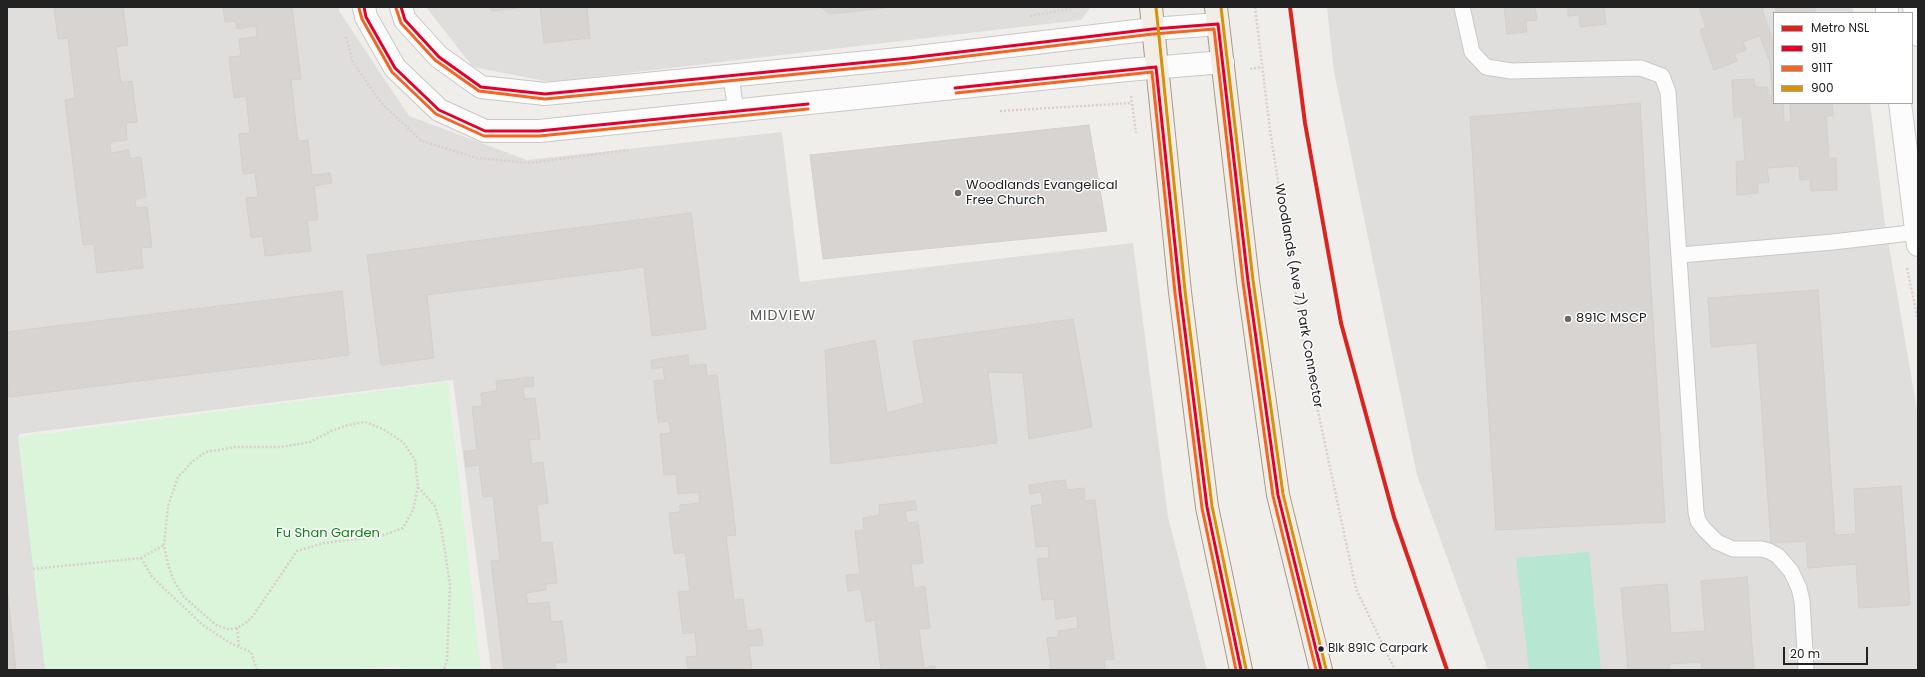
<!DOCTYPE html>
<style>
body{margin:0}
#map{position:relative;width:1925px;height:677px;overflow:hidden;background:#f0eeeb;font-family:Poppins,sans-serif}
canvas{display:block}
.frame{position:absolute;inset:0;border:8px solid #222;pointer-events:none}
.legend{position:absolute;left:1773px;top:12px;width:140px;height:92px;box-sizing:border-box;background:#fff;border:1px solid #a7a7a7;margin:0;padding:5px 7px;list-style:none;font-size:12px;color:#222}
.legend li{display:flex;align-items:center;gap:8px;height:20px}
.legend b{width:20px;border:1px solid #a7a7a7}
.scale{position:absolute;left:1783px;top:647px;width:85px;height:18px;box-sizing:border-box;border:2px solid #222;border-top:0;padding-left:5px;font-size:12px;line-height:14px;white-space:nowrap;color:#222;-webkit-text-stroke:3px #fff;paint-order:stroke}
</style>
<div id="map">
<canvas width="1925" height="677"></canvas>
<div class="frame"></div>
<ul class="legend">
<li><b style="height:5px;background:#dc241f"></b>Metro NSL</li>
<li><b style="height:5px;background:#e4002b"></b>911</li>
<li><b style="height:5px;background:#f26522"></b>911T</li>
<li><b style="height:5px;background:#d79205"></b>900</li>
</ul>
<div class="scale">20 m</div>
</div>
<script>
const ctx = document.querySelector('canvas').getContext('2d');
ctx.lineJoin = 'round';
function paint(path, color) { ctx.fillStyle = color; ctx.fill(path, 'evenodd'); }
const toPath = rows => new Path2D(rows.map(r => 'M' + r).join(''));
function trace(path, color, width, dash) { ctx.strokeStyle = color; ctx.lineWidth = width; ctx.lineCap = dash ? 'butt' : 'round'; ctx.setLineDash(dash || []); ctx.stroke(path); }
function write(font, color, halo, rows, align = 'center') {
  ctx.font = font + ' Poppins,sans-serif'; ctx.lineWidth = 3; ctx.setLineDash([]); ctx.textBaseline = 'middle'; ctx.strokeStyle = halo; ctx.fillStyle = color; for (const [text, x, y, turn = 0] of rows) {
    ctx.save(); ctx.translate(x, y); ctx.rotate((+turn || 0) * Math.PI / 180); ctx.textAlign = isNaN(turn) ? turn : align; if (halo) ctx.strokeText(text, 0, 0); ctx.fillText(text, 0, 0); ctx.restore();
  }
}
const residential = toPath([
 [7,7,339,7,339,11,409,116,527,160,782,132,800,282,1133,243,1168,517,1207,670,491,670,453,380,19,434,49,670,7,670],
 [426,7,1091,7,1081,20,550,82,473,67],
 [1327,7,1852,7,1854,13,1774,13,1774,103,1870,103,1884,217,1918,416,1918,670,1488,670,1417,475,1334,72]
]);
const park = toPath([
 [448,382,481,670,401,670,400,665,353,670,45,670,18,437]
]);
const pitch = toPath([
 [1589,552,1601,670,1529,670,1516,558]
]);
const building = toPath([
 [54,7,123,7,128,45,116,47,121,83,132,81,137,122,126,123,127,140,110,142,111,153,129,150,130,159,141,157,146,197,135,199,136,208,147,207,152,247,141,248,143,268,97,273,94,244,83,245,65,100,75,98,68,38,58,39,54,7],
 [223,7,292,7,301,79,291,80,298,141,308,140,312,175,330,173,332,183,314,186,318,220,307,221,311,251,265,256,263,236,251,238,246,198,258,197,255,173,243,174,239,134,250,133,246,96,234,98,229,57,241,56,239,39,257,37,256,26,237,29,236,21,225,22,223,7],
 [491,7,527,7,491,11,491,7],
 [540,7,587,7,590,38,544,43,540,7],
 [820,7,893,7,830,14,820,7],
 [1504,7,1535,7,1537,20,1526,21,1527,32,1507,34,1504,7],
 [1568,7,1604,7,1606,24,1580,27,1579,15,1568,16,1568,7],
 [1699,7,1767,7,1762,9,1774,44,1774,103,1783,103,1784,122,1791,122,1790,103,1832,103,1833,116,1826,116,1829,158,1836,158,1837,190,1811,191,1810,179,1800,180,1799,166,1767,168,1769,182,1758,183,1758,193,1737,195,1736,162,1745,161,1742,117,1734,117,1732,80,1754,79,1755,87,1768,87,1768,95,1772,95,1770,63,1760,36,1743,42,1746,50,1734,54,1737,61,1714,70,1700,30,1706,27,1699,7],
 [1775,7,1814,7,1816,13,1777,13,1775,7],
 [1640,103,1665,522,1496,530,1470,117,1640,103],
 [1089,125,1107,231,823,259,810,155,1089,125],
 [691,213,706,329,652,336,644,267,427,295,434,358,381,365,367,255,691,213],
 [1818,290,1835,535,1856,534,1854,489,1901,486,1910,605,1859,608,1856,564,1808,568,1806,541,1771,543,1757,343,1711,347,1708,298,1818,290],
 [342,291,349,355,9,397,7,377,7,332,342,291],
 [1073,319,1092,427,1029,439,1023,373,988,372,997,443,831,464,825,350,875,340,887,413,924,403,913,341,1073,319],
 [688,355,689,366,706,364,707,376,717,375,736,535,726,536,734,600,743,599,747,631,761,629,763,645,749,646,752,670,688,670,686,657,697,656,695,632,683,634,678,592,690,591,685,552,674,554,669,513,680,512,680,505,700,503,699,492,678,494,676,474,664,475,660,434,671,433,669,421,658,422,654,381,665,380,663,367,652,369,651,360,688,355],
 [533,377,534,386,523,387,524,399,535,398,540,439,529,440,532,464,543,462,548,503,537,505,541,543,552,542,557,583,546,584,546,590,526,593,528,604,549,602,551,622,562,621,567,662,555,663,556,670,504,670,491,561,500,560,493,496,483,497,479,465,466,467,464,451,477,450,472,407,482,406,481,393,497,391,496,381,533,377],
 [1065,480,1067,490,1084,488,1085,501,1095,500,1114,659,1104,660,1105,670,1051,670,1047,638,1058,637,1058,631,1078,628,1077,616,1056,619,1054,599,1042,600,1037,559,1049,558,1048,546,1036,547,1031,506,1043,504,1041,492,1030,494,1029,485,1065,480],
 [915,501,917,510,905,511,907,523,918,522,923,563,911,564,914,588,925,586,930,628,919,629,924,668,935,666,935,670,881,670,875,620,866,622,861,589,848,591,846,575,860,574,855,531,864,530,863,518,880,515,879,505,915,501],
 [1747,577,1754,670,1702,670,1701,662,1669,664,1670,670,1628,670,1621,588,1667,584,1671,633,1705,631,1701,581,1747,577],
 [7,588,16,670,7,670,7,588]
]);
const path = toPath([
 [1255,7,1270,130,1303,341,1356,589,1395,670],
 [1030,16,1080,7],
 [346,37,353,62,381,103,422,141,477,158,530,163,628,150],
 [1250,69,1261,67],
 [1131,96,1136,133],
 [1000,111,1132,103],
 [1907,268,1918,320],
 [418,487,413,510,403,528,381,536,324,543,297,551,253,616,247,622,237,628,228,629,216,625,184,597,174,581,168,564,164,545,168,506,178,477,193,461,206,452,235,447,281,447,310,442,331,431,348,425,365,422,383,429,403,442,415,460,418,487,435,506,441,527,450,584,447,660,444,670],
 [141,558,152,577,204,626,232,644,251,652,257,670],
 [33,569,141,558,164,545],
 [237,628,239,646]
]);
const service = toPath([
 [1462,7,1472,52,1486,67,1511,71,1641,68,1662,76,1668,92,1696,512,1698,521,1704,529,1717,542,1733,549,1761,549,1769,551,1778,556,1791,571,1799,588,1802,601,1806,670],
 [731,76,736,112],
 [1680,255,1833,242,1918,232]
]);
const minor = toPath([
 [364,7,366,17,395,68,439,110,485,131,539,131,1127,70,1223,62],
 [401,7,405,20,439,57,481,87,545,94,909,58,1153,29,1218,24],
 [1887,7,1887,13],
 [1914,7,1918,35],
 [1900,103,1918,245]
]);
const primary = toPath([
 [1151,7,1180,292,1207,507,1241,670],
 [1216,7,1248,281,1278,495,1321,670]
]);
const bus1 = toPath([
 [364,7,366,17,395,68,439,110,485,131,539,131,808,104],
 [401,7,405,20,439,57,481,87,545,94,909,58,1153,29,1218,24,1248,281,1278,495,1321,670],
 [955,88,1156,67,1180,292,1207,507,1241,670]
]);
const bus2 = toPath([
 [359,8,362,19,392,72,436,114,484,136,539,136,808,109],
 [396,8,401,23,435,60,479,91,545,99,909,63,1153,34,1214,29,1243,282,1273,496,1316,670],
 [956,93,1152,72,1175,293,1202,508,1236,670]
]);
const bus3 = toPath([
 [1156,7,1185,291,1212,506,1246,669],
 [1221,7,1253,280,1283,494,1326,669]
]);
const metro1 = toPath([
 [1290,7,1305,123,1341,323,1394,517,1447,670]
]);
const markers = [
 [958,193,4,"#6a6968"],
 [1568,319,4,"#6a6968"],
 [1321,649,3.5,"#222"]
];
const busNames = [
 ["Blk 891C Carpark",1328,649]
];
const poiNames = [
 ["Woodlands Evangelical",966,186],
 ["Free Church",966,201],
 ["891C MSCP",1576,319]
];
const streetNames = [
 ["Woodlands (Ave 7) Park Connector",1298,296,80]
];
const parkNames = [
 ["Fu Shan Garden",328,534]
];
const neighbourhoodNames = [
 ["MIDVIEW",783,316]
];
paint(residential, '#dfdedc');
paint(park, '#daf5da');
paint(pitch, '#b7e6d2');
paint(building, '#d7d4d2');
trace(building, '#d3d0cc', 1);
trace(service, '#c9c8c7', 17);
trace(minor, '#c9c8c7', 24);
trace(primary, '#a79c86', 24);
trace(path, '#dccecd', 2.5, [2, 2]);
trace(service, '#fdfcfc', 15);
trace(minor, '#fdfcfc', 22);
trace(primary, '#f3ede7', 22);
trace(bus1, '#e4002b', 3);
trace(bus2, '#f26522', 3);
trace(bus3, '#d79205', 3);
trace(metro1, '#dc241f', 4);
for (const [x, y, r, color] of markers) { const dot = new Path2D(); dot.arc(x, y, r, 0, 2 * Math.PI); ctx.fillStyle = color; ctx.fill(dot); trace(dot, '#fff', 1.5); }
write('12px', '#222', '#fff', busNames, 'left');
write('13px', '#222', '#fff', poiNames, 'left');
write('13px', '#222', '#fff', streetNames);
write('13px', '#0c8416', '#fff', parkNames);
ctx.letterSpacing = '1px';
write('14px', '#555', '#fff', neighbourhoodNames);
ctx.letterSpacing = '0px';
</script>
